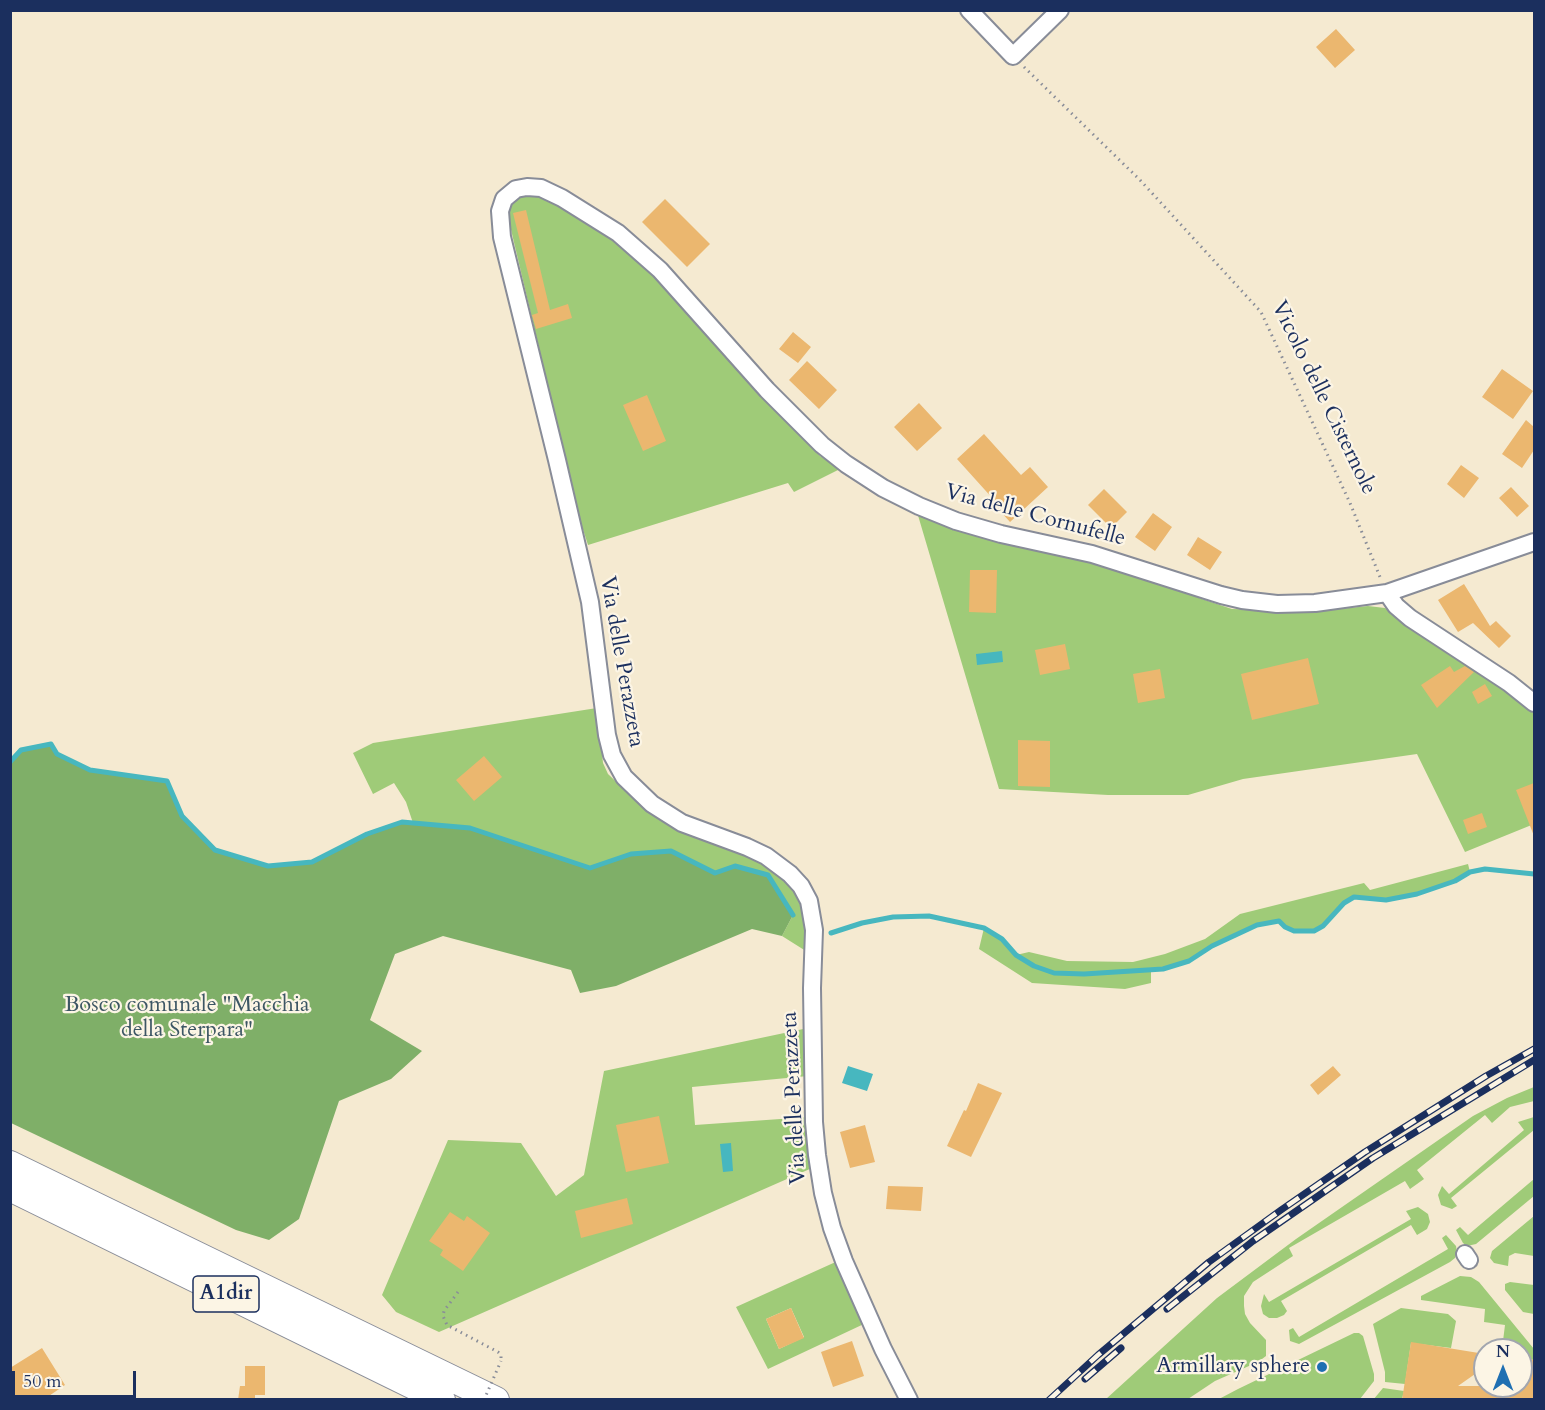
<!DOCTYPE html>
<style>
body{margin:0}
#map{position:relative;width:1545px;height:1410px;overflow:hidden;background:#f5ead1;font-family:Cardo,serif}
canvas{display:block}
.frame{position:absolute;inset:0;border:12px solid #1b2f5e;pointer-events:none}
.north{position:absolute;left:1473px;top:1338px;width:60px;height:60px;box-sizing:border-box;background:#fcf5e5;border:2px solid #a2a6af;border-radius:50%;rotate:0deg;font-size:16px;font-weight:700;line-height:24px;text-align:center;color:#1b2f5e}
.north::after{content:'';display:block;margin:auto;width:21px;height:27px;background:#1f6fb2;clip-path:polygon(50% 0,100% 100%,50% 72%,0 100%)}
.scale{position:absolute;left:12px;top:1371px;width:124px;height:27px;box-sizing:border-box;border:3px solid #1b2f5e;border-top:0;padding-left:8px;font-size:18px;line-height:21px;white-space:nowrap;color:#1b2f5e;-webkit-text-stroke:4px #fcf5e5;paint-order:stroke}
</style>
<div id="map">
<canvas width="1545" height="1410"></canvas>
<div class="frame"></div>
<div class="north">N</div>
<div class="scale">50 m</div>
</div>
<script>
const ctx = document.querySelector('canvas').getContext('2d');
ctx.lineJoin = 'round';
function paint(path, color) { ctx.fillStyle = color; ctx.fill(path, 'evenodd'); }
const toPath = rows => new Path2D(rows.map(r => 'M' + r).join(''));
function trace(path, color, width, dash) { ctx.strokeStyle = color; ctx.lineWidth = width; ctx.lineCap = dash ? 'butt' : 'round'; ctx.setLineDash(dash || []); ctx.stroke(path); }
function write(font, color, halo, rows, align = 'center') {
  ctx.font = font + ' Cardo,serif'; ctx.lineWidth = 4.5; ctx.setLineDash([]); ctx.textBaseline = 'middle'; ctx.strokeStyle = halo; ctx.fillStyle = color; for (const [text, x, y, turn = 0] of rows) {
    ctx.save(); ctx.translate(x, y); ctx.rotate((+turn || 0) * Math.PI / 180); ctx.textAlign = isNaN(turn) ? turn : align; if (halo) ctx.strokeText(text, 0, 0); ctx.fillText(text, 0, 0); ctx.restore();
  }
}
const green = toPath([
 [530,196,548,198,646,256,735,363,820,456,840,469,794,492,788,483,588,545,579,517,508,217,510,203,518,197],
 [917,512,941,525,988,539,1047,548,1087,557,1202,599,1232,609,1320,611,1368,606,1385,608,1410,619,1534,708,1534,824,1465,852,1417,754,1243,779,1188,795,1108,795,999,789],
 [597,708,603,763,608,774,630,795,660,818,761,856,797,890,809,911,809,953,782,936,793,915,735,866,715,873,671,851,631,854,590,868,470,828,413,823,406,802,394,783,373,794,353,753,373,743],
 [1468,864,1470,872,1455,881,1417,894,1386,900,1360,897,1349,899,1323,926,1314,931,1294,931,1285,927,1279,921,1257,925,1212,946,1189,961,1163,969,1151,970,1151,983,1125,989,1032,983,979,949,984,928,1002,939,1016,955,1029,952,1067,961,1133,962,1165,954,1205,939,1240,914,1364,883,1370,890],
 [808,1028,808,1076,692,1087,695,1125,809,1117,812,1168,439,1332,396,1312,382,1295,448,1140,521,1143,556,1196,584,1175,604,1071],
 [1534,1087,1534,1101,1510,1107,1492,1123,1485,1115,1417,1170,1424,1179,1410,1189,1405,1181,1289,1248,1293,1256,1253,1282,1244,1296,1244,1306,1245,1314,1250,1323,1266,1340,1266,1356,1258,1362,1215,1381,1188,1399,1106,1399,1217,1298,1296,1239,1473,1116,1507,1098],
 [1534,1117,1534,1130,1451,1198,1457,1206,1452,1209,1441,1205,1438,1195,1442,1186,1449,1194,1524,1130,1518,1122],
 [1534,1179,1534,1196,1476,1244,1467,1246,1463,1243,1456,1230,1460,1227,1468,1235],
 [1418,1207,1428,1214,1430,1222,1427,1229,1417,1235,1411,1225,1281,1301,1287,1311,1284,1315,1277,1318,1269,1318,1263,1314,1261,1306,1264,1294,1269,1302,1411,1219,1406,1211],
 [1534,1216,1534,1256,1515,1253,1509,1256,1508,1266,1494,1263,1490,1258,1492,1251],
 [1446,1235,1456,1246,1457,1252,1455,1258,1450,1262,1299,1344,1290,1341,1289,1330,1293,1328,1299,1337,1448,1249,1442,1238],
 [840,1260,866,1323,768,1369,736,1307],
 [791,1308,804,1337,779,1349,766,1319],
 [1460,1276,1471,1277,1479,1282,1534,1349,1534,1360,1521,1358,1521,1350,1515,1350,1516,1343,1503,1341,1505,1325,1484,1322,1485,1309,1421,1300,1421,1296],
 [1510,1282,1534,1285,1534,1314,1523,1312,1505,1290,1505,1284],
 [1401,1308,1448,1314,1456,1321,1451,1348,1411,1343,1405,1384,1385,1382,1385,1372,1373,1324],
 [1354,1333,1359,1333,1363,1336,1374,1374,1374,1381,1360,1399,1219,1399,1238,1389],
 [1383,1388,1404,1391,1402,1399,1373,1400]
]);
const forest = toPath([
 [51,744,57,754,90,770,167,781,182,816,215,850,268,866,312,862,367,834,402,822,470,828,590,868,631,854,671,851,715,872,735,866,768,875,793,915,782,936,752,929,616,986,580,993,571,970,443,936,395,954,370,1020,422,1051,391,1079,339,1101,299,1219,269,1240,236,1230,11,1123,11,762,21,750]
]);
const water = toPath([
 [1002,651,1003,662,977,665,976,654],
 [848,1066,873,1074,867,1091,842,1083],
 [731,1143,733,1171,723,1172,720,1144]
]);
const stream = toPath([
 [10,762,21,750,51,744,57,754,90,770,167,781,182,816,215,850,268,866,312,862,367,834,402,822,470,828,590,868,631,854,671,851,715,873,735,866,768,875,793,915],
 [831,933,862,923,893,917,929,916,984,928,1002,939,1016,955,1034,966,1054,973,1084,974,1163,969,1189,961,1212,946,1257,925,1279,921,1285,927,1294,931,1314,931,1323,926,1344,903,1354,897,1386,900,1417,894,1455,881,1470,872,1485,869,1534,874]
]);
const building = toPath([
 [1336,29,1355,50,1335,68,1316,47],
 [665,199,710,244,687,267,642,222],
 [526,210,550,310,568,304,572,318,536,329,532,315,538,313,513,213],
 [793,332,811,347,798,363,779,349],
 [807,361,837,390,819,409,789,380],
 [1502,369,1533,391,1513,419,1482,397],
 [647,395,666,441,643,451,623,405],
 [919,403,942,428,917,451,894,427],
 [1526,420,1534,427,1534,450,1522,468,1502,454],
 [984,434,1021,475,1030,467,1048,487,1010,522,992,502,994,500,957,459],
 [1461,465,1479,478,1464,498,1447,484],
 [1511,487,1529,506,1517,517,1499,498],
 [1104,489,1127,512,1111,528,1088,505],
 [1153,513,1172,527,1155,551,1135,537],
 [1198,537,1222,552,1210,570,1187,555],
 [970,570,997,570,996,613,969,612],
 [1464,584,1490,626,1496,621,1511,636,1499,648,1473,623,1458,632,1438,600],
 [1065,644,1070,669,1040,675,1035,650],
 [1308,658,1319,704,1252,720,1241,674],
 [1450,666,1454,672,1465,666,1474,672,1437,708,1421,685],
 [1160,669,1165,698,1138,703,1133,674],
 [1485,684,1492,696,1478,704,1472,692],
 [1018,740,1050,741,1050,787,1018,786],
 [484,756,502,777,474,801,456,780],
 [1534,783,1534,836,1516,790],
 [1482,813,1487,827,1468,834,1463,820],
 [1333,1066,1341,1075,1318,1095,1310,1085],
 [978,1083,1002,1093,971,1157,947,1146,964,1110,966,1111],
 [659,1116,669,1163,626,1172,616,1125],
 [865,1125,875,1162,850,1168,840,1132],
 [888,1186,923,1187,921,1211,886,1209],
 [627,1198,633,1224,581,1238,575,1211],
 [450,1212,464,1221,467,1216,490,1233,463,1271,440,1255,443,1250,429,1241],
 [791,1308,804,1338,779,1349,766,1319],
 [852,1341,864,1376,833,1387,821,1352],
 [1411,1342,1485,1354,1485,1367,1458,1386,1521,1386,1521,1358,1534,1360,1534,1400,1402,1400],
 [42,1348,65,1385,43,1400,10,1400,10,1368],
 [245,1366,265,1366,265,1395,255,1395,255,1400,238,1400,240,1386,245,1386]
]);
const path = toPath([
 [1024,67,1140,180,1261,312,1350,503,1380,577],
 [458,1292,444,1311,443,1316,447,1325,498,1352,501,1355,501,1361]
]);
const minor = toPath([
 [969,10,1013,56,1060,10],
 [1387,593,1396,606,1410,618,1509,683,1534,703],
 [1465,1254,1469,1260],
 [909,1400,883,1349,844,1261,832,1228,823,1193,817,1155,814,1122,812,988,814,930,809,901,801,886,790,874,766,856,747,847,682,823,652,804,624,777,612,755,607,735,590,602,557,460,502,237,500,211,504,199,516,189,527,187,541,188,562,198,618,233,660,270,767,390,822,445,846,464,883,488,919,506,956,521,1001,534,1092,554,1221,595,1242,600,1277,604,1315,603,1387,593,1534,542]
]);
const highway = toPath([
 [10,1164,496,1400],
 [10,1188,442,1400]
]);
const rail = toPath([
 [1167,1309,1253,1241,1373,1158,1534,1060],
 [1085,1379,1121,1348],
 [1049,1400,1098,1355,1209,1262,1281,1210,1365,1152,1486,1076,1534,1049]
]);
const pathBridge = toPath([
 [484,1400,501,1361]
]);
const markers = [
 [1322,1367,6,"#1f6fb2"]
];
const shields = [
 [226,1294,66]
];
const shieldNames = [
 ["A1dir",226,1294]
];
const streetNames = [
 ["Vicolo delle Cisternole",1323,398,64],
 ["Via delle Cornufelle",1035,516,15],
 ["Via delle Perazzeta",621,662,80],
 ["Via delle Perazzeta",795,1098,-93]
];
const parkNames = [
 ["Bosco comunale \"Macchia",187,1006],
 ["della Sterpara\"",187,1031]
];
const poiNames = [
 ["Armillary sphere",1310,1367]
];
paint(green, '#9fcb78');
paint(forest, '#7faf68');
paint(water, '#47b7bf');
trace(stream, '#47b7bf', 5);
paint(building, '#ebb76f');
trace(minor, '#888c98', 20);
trace(highway, '#888c98', 28);
trace(path, '#888c98', 3, [1.5, 4.5]);
trace(minor, '#fff', 16);
trace(highway, '#fff', 26);
trace(rail, '#1b2f5e', 7);
trace(rail, '#fcf5e5', 4.5, [14]);
trace(pathBridge, '#888c98', 3, [1.5, 4.5]);
for (const [x, y, r, color] of markers) { const dot = new Path2D(); dot.arc(x, y, r, 0, 2 * Math.PI); ctx.fillStyle = color; ctx.fill(dot); trace(dot, '#fcf5e5', 2); }
for (const [x, y, w] of shields) { const box = new Path2D(); box.roundRect(x - w / 2, y - 18, w, 36, 4.5); ctx.fillStyle = '#fcf5e5'; ctx.fill(box); trace(box, '#1b2f5e', 1.5); }
write('bold 21px', '#1b2f5e', null, shieldNames);
write('22px', '#1b2f5e', '#fcf5e5', streetNames);
write('22px', '#3c5664', '#fcf5e5', parkNames);
write('22px', '#1b2f5e', '#fcf5e5', poiNames, 'right');
</script>
